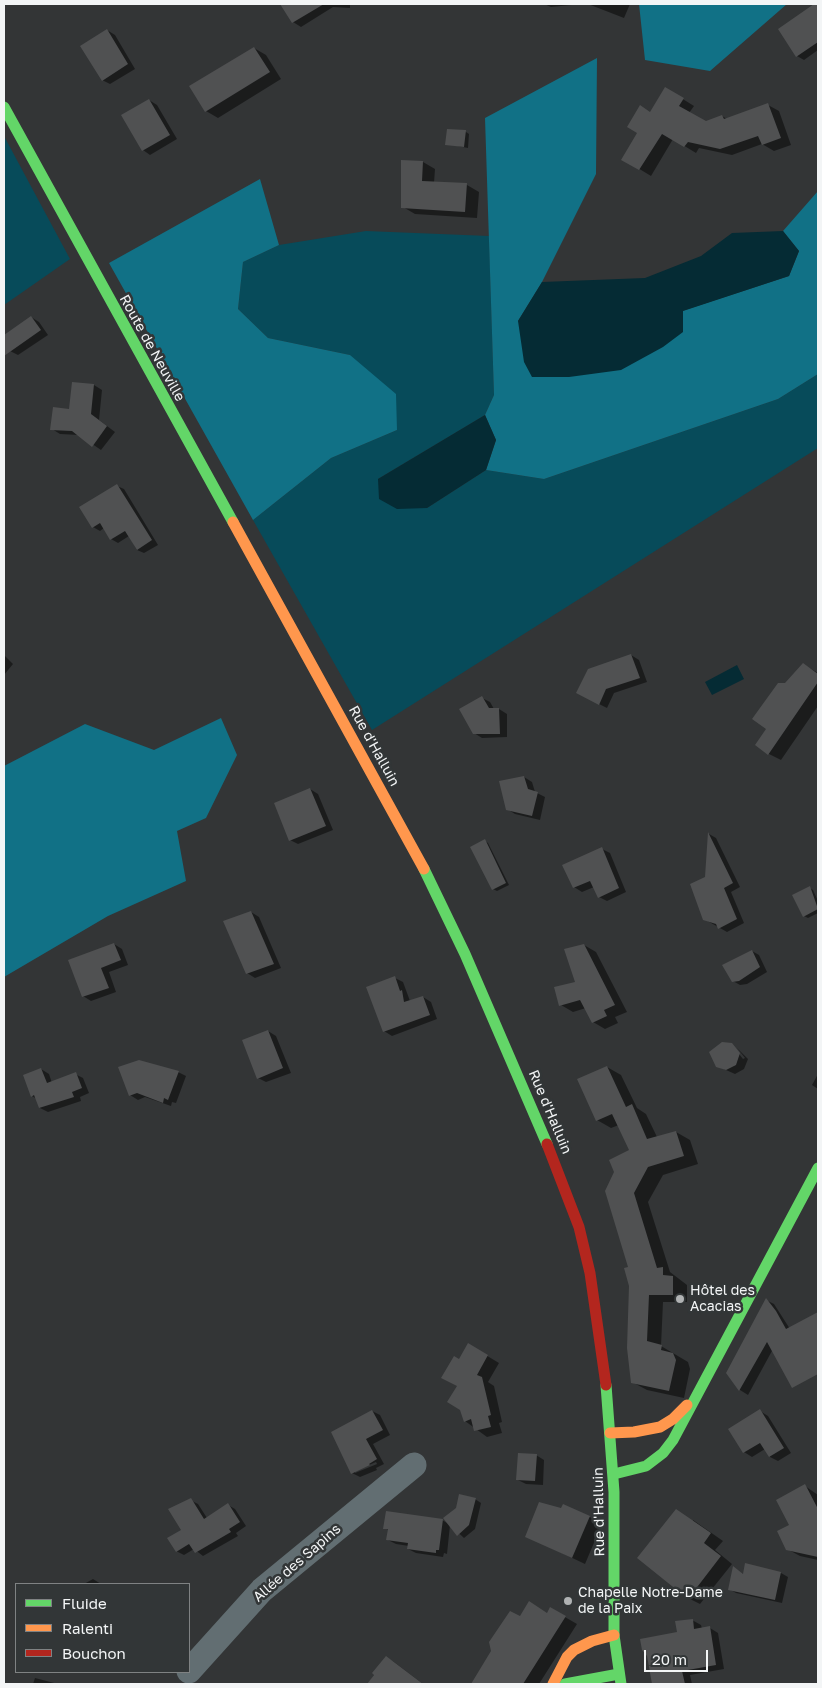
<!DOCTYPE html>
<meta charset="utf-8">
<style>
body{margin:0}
#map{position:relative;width:822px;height:1688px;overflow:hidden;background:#333536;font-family:"Golos Text",sans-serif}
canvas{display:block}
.frame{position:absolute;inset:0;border:5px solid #f3f5f6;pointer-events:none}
.legend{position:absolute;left:15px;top:1583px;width:175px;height:90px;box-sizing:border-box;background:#323637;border:1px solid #7f8283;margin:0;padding:6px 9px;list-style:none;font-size:15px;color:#f3f5f6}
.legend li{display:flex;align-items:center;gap:10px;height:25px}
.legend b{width:25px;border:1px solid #7f8283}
.scale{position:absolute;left:644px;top:1650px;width:64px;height:22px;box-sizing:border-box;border:2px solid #f3f5f6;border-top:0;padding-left:6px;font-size:15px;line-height:18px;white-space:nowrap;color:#f3f5f6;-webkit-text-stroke:4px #323637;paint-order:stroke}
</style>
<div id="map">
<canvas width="822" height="1688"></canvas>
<div class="frame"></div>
<ul class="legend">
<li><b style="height:6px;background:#63d668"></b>Fluide</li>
<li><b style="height:6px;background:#ff974d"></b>Ralenti</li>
<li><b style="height:6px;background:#b3261e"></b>Bouchon</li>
</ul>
<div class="scale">20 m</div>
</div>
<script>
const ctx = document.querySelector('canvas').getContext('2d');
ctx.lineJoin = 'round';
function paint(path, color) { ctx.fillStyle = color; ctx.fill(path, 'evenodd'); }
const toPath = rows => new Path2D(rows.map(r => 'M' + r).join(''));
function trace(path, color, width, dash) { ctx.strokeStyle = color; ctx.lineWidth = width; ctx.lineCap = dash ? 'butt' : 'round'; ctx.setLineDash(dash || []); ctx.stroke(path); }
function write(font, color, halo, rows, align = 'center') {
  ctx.font = font + ' "Golos Text",sans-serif'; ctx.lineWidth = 5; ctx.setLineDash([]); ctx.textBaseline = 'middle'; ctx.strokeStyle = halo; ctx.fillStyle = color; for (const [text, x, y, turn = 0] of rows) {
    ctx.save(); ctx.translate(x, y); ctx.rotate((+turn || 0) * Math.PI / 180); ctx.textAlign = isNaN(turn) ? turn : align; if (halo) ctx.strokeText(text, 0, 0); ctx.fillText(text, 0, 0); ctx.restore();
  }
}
const green = toPath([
 [4,136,70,259,4,305],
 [366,231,489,236,494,395,485,415,378,479,427,508,486,470,544,479,778,399,818,374,818,448,372,730,253,520,331,458,397,430,350,355,268,338,238,309,243,262,279,245]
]);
const forest = toPath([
 [639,4,787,4,710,71,645,60],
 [597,58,596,174,542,282,518,321,682,311,789,276,799,251,783,231,818,191,818,374,778,399,544,479,486,470,496,440,485,415,494,395,485,118],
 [260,179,279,245,243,262,238,309,268,338,350,355,396,394,397,430,331,458,253,520,109,263],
 [221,718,237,755,206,818,177,831,186,881,108,916,4,977,4,766,85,724,154,750]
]);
const water = toPath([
 [783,231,799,251,789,276,683,311,683,332,663,347,621,370,569,377,532,377,524,362,518,321,542,282,645,278,701,256,732,233],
 [485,415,496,440,486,470,427,508,397,509,379,499,378,479],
 [737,665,744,679,712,695,705,682]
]);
const shadow = toPath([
 [282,4,350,4,350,8,333,7,301,27,293,22],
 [544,4,582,4,551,7],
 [588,4,630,4,624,18],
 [816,4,818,4,818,50,804,60,797,56,780,29],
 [107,30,115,35,135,69,110,84,102,80],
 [254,48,266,55,281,79,218,118,206,111],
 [665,88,694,106,689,113,706,123,722,116,727,119,768,105,779,111,791,145,774,151,762,144,732,155,699,148,696,153,673,139,651,176,623,159],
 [149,100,157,105,177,139,150,155,143,150],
 [466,132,469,134,468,148,447,144],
 [402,161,423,162,435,169,434,183,467,185,479,192,477,218,415,214,403,207],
 [31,317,39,322,48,335,18,355,10,351,4,341,4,337],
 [94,385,102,390,99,420,115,432,101,450,79,435,60,434,52,429],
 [117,486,124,489,158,545,144,553,137,550,129,536,118,543,111,539,104,528,100,531,93,527],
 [4,655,13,664,4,675],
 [631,655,639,660,647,682,614,693,607,708,585,697,589,670],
 [804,665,818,673,818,706,781,760,769,754,768,729,786,685],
 [482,698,490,702,494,709,499,709,507,714,507,737,482,738,474,733],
 [524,777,532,782,535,792,545,797,540,820,515,814,507,809],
 [310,789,318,794,333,830,298,844,290,840],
 [709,834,716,838,740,887,731,892,744,923,727,932,704,919],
 [485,841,488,843,509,885,497,891,493,889],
 [602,849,610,853,626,892,607,901,599,897,594,887,582,892,574,887],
 [810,888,813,890,818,901,818,913,808,918,804,916,794,896],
 [251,912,259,917,281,968,255,978,247,973],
 [114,944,122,949,128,965,109,972,116,992,91,1001,83,996],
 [584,945,596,952,627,1012,615,1017,618,1023,605,1029,593,1022,586,1008,573,1012,561,1005,577,983],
 [752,951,759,955,767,972,747,984,740,985,733,981],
 [395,978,403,982,410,1001,423,997,431,1002,437,1019,392,1036,384,1031],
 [268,1031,276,1036,291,1073,266,1082,258,1078],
 [732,1045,743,1059,745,1058,737,1048,748,1059,744,1069,735,1074,717,1066],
 [607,1067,621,1075,637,1108,646,1114,657,1137,676,1132,690,1140,698,1164,663,1175,648,1202,670,1272,687,1285,687,1302,663,1302,661,1346,688,1362,690,1369,684,1398,647,1390,632,1382,631,1150,619,1125,611,1128,597,1120],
 [41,1069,49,1074,52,1083,75,1074,83,1078,89,1093,80,1097,81,1101,48,1112,40,1108,37,1099,32,1096],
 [178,1072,186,1076,176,1103,172,1102,171,1106,145,1097,138,1100,130,1095],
 [818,1074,818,1089,812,1085],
 [766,1300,774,1304,790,1329,818,1313,818,1365,773,1349,748,1395,740,1390,727,1373],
 [469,1345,499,1363,488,1382,494,1386,502,1422,499,1423,502,1433,487,1437,465,1421,458,1386,460,1361],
 [372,1411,380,1415,390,1435,373,1444,384,1464,376,1468,377,1470,360,1477,352,1473],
 [376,1462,377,1464,355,1473,355,1471],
 [760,1411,768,1416,791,1453,778,1461,770,1457,765,1449,752,1457,744,1452],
 [536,1455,544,1460,543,1485,526,1484,518,1480],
 [805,1486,818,1495,818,1560,800,1556,787,1549,791,1525],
 [475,1499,481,1503,475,1529,464,1538,450,1525,447,1554,444,1553,443,1557,416,1553,408,1549,409,1546,396,1544,388,1540,389,1530,385,1528,442,1520,449,1524],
 [190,1500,198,1504,207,1518,228,1505,235,1509,246,1526,236,1533,238,1536,203,1556,194,1549,184,1555,176,1551],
 [590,1517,602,1524,585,1564,526,1536],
 [693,1520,723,1541,715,1550,732,1564,700,1604,688,1598],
 [746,1565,781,1573,788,1577,782,1603,736,1593,729,1589,734,1568,744,1575],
 [93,1579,101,1584,84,1584],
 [551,1609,577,1624,539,1684,472,1684,492,1651,520,1618,548,1614],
 [692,1620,701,1625,702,1629,710,1628,718,1633,724,1669,690,1675,692,1684,654,1684,648,1656],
 [386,1657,394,1662,423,1684,368,1684],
 [35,1678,58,1684,59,1684,33,1684]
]);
const building = toPath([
 [280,4,324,4,292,23],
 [814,4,818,4,818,42,796,57,778,29],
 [107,29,128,64,102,81,80,46],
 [254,47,270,72,205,112,189,86],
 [665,87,684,98,679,106,706,121,722,115,724,119,768,103,781,138,762,145,758,136,720,149,688,142,684,147,662,134,639,170,621,160,637,133,627,127,640,105,650,112],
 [149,99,170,135,142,151,121,115],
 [447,129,466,130,464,147,445,145],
 [401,160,423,161,422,181,467,183,465,212,401,208],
 [31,316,41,330,4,356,4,335],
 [72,382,94,384,91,414,107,426,92,447,72,431,50,430,53,407,69,409],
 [117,484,152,540,137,550,125,531,110,540,100,523,92,528,79,507],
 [631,654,640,678,606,689,599,705,576,693,588,669],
 [803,663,818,674,818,682,768,755,755,745,766,729,752,719,778,683,785,683],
 [482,696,489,708,499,708,500,734,473,734,459,709],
 [524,776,528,789,538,792,532,816,506,810,499,781],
 [310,788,326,826,289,841,274,803],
 [708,832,733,883,724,888,737,919,718,929,716,924,703,920,690,884,705,877],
 [485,839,506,883,492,890,470,847],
 [602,847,619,888,598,898,590,881,573,888,562,865],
 [810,886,818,909,803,917,792,895],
 [251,911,274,964,246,974,223,921],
 [114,943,121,960,101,968,109,988,82,997,68,960],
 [584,944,615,1005,604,1010,607,1016,592,1023,580,1000,559,1006,554,987,575,982,564,949],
 [752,950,760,967,739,981,732,982,722,965],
 [395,976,400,991,402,990,404,1002,423,996,430,1015,383,1032,366,987],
 [268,1030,283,1068,257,1079,242,1040],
 [722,1042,732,1043,740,1053,736,1065,726,1070,716,1067,709,1052],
 [139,1060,179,1071,168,1100,164,1098,163,1103,137,1093,129,1096,118,1067],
 [607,1066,626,1107,632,1104,647,1139,676,1131,684,1156,648,1167,634,1193,657,1268,663,1267,663,1275,673,1276,673,1295,649,1295,647,1341,662,1345,661,1350,673,1353,676,1360,669,1391,631,1383,627,1348,629,1286,624,1268,628,1267,605,1191,614,1172,609,1160,629,1150,612,1114,596,1121,577,1079],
 [41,1068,47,1083,76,1072,82,1088,72,1092,74,1097,39,1108,34,1095,31,1097,23,1075],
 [766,1298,776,1311,786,1329,818,1312,818,1374,792,1388,767,1342,739,1391,726,1373],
 [468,1343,488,1355,477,1375,482,1377,491,1415,488,1416,491,1427,474,1431,471,1419,464,1422,460,1410,447,1402,457,1386,441,1378,454,1356,459,1359],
 [760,1409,784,1448,769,1457,760,1443,743,1453,728,1429],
 [372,1410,383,1430,366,1439,377,1459,369,1464,370,1465,351,1474,331,1432],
 [518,1453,537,1454,535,1481,516,1480],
 [805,1484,818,1509,818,1557,786,1550,777,1531,789,1525,776,1500],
 [459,1494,476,1498,469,1525,457,1536,443,1518,456,1508],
 [191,1498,204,1519,228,1503,240,1522,229,1529,231,1532,195,1553,189,1544,176,1552,167,1538,181,1530,168,1509],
 [539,1502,561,1508,563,1504,590,1516,572,1558,525,1537],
 [676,1509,711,1533,704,1543,721,1556,688,1599,637,1558],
 [386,1511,443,1519,439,1550,436,1550,436,1553,407,1549,408,1543,386,1540,388,1529,383,1529],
 [745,1563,781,1572,775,1600,728,1590,733,1566,743,1574],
 [529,1601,547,1613,550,1607,566,1616,523,1684,471,1684,491,1651,489,1642,510,1611,520,1616],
 [693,1619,694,1629,710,1626,716,1665,682,1671,685,1684,652,1684,647,1656,642,1650,640,1639,677,1632,675,1621],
 [386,1656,423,1684,367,1684,374,1675,372,1673]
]);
const street = toPath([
 [189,1671,262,1590,414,1465]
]);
const fast = toPath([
 [4,107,233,522],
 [424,869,465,954,547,1144],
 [606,1385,614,1492,614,1635,621,1684],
 [614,1474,646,1466,663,1453,673,1440,818,1168],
 [565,1684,619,1674]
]);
const slow = toPath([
 [233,522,424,869],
 [610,1433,634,1432,660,1427,673,1419,687,1405],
 [553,1684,567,1657,574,1650,592,1641,614,1635]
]);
const jam = toPath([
 [547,1144,579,1227,590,1273,606,1385]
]);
const markers = [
 [680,1299,5,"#b0b2b3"],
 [568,1601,5,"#b0b2b3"]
];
const streetNames = [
 ["Route de Neuville",152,348,61],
 ["Rue d'Halluin",374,746,61],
 ["Rue d'Halluin",550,1112,67],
 ["Rue d'Halluin",599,1512,-91],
 ["Allée des Sapins",297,1563,-41]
];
const poiNames = [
 ["Hôtel des",690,1291],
 ["Acacias",690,1307],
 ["Chapelle Notre-Dame",578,1593],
 ["de la Paix",578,1609]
];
paint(green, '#074b5a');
paint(forest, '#117186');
paint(water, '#052b34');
paint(shadow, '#0007');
paint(building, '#505152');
trace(street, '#626e72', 25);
trace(fast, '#63d668', 11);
trace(slow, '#ff974d', 11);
trace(jam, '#b3261e', 11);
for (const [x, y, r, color] of markers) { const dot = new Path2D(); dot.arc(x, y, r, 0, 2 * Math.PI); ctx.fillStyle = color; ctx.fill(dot); trace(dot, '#323637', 2); }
write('14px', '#f3f5f6', '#323637', streetNames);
write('14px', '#f3f5f6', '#323637', poiNames, 'left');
</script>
